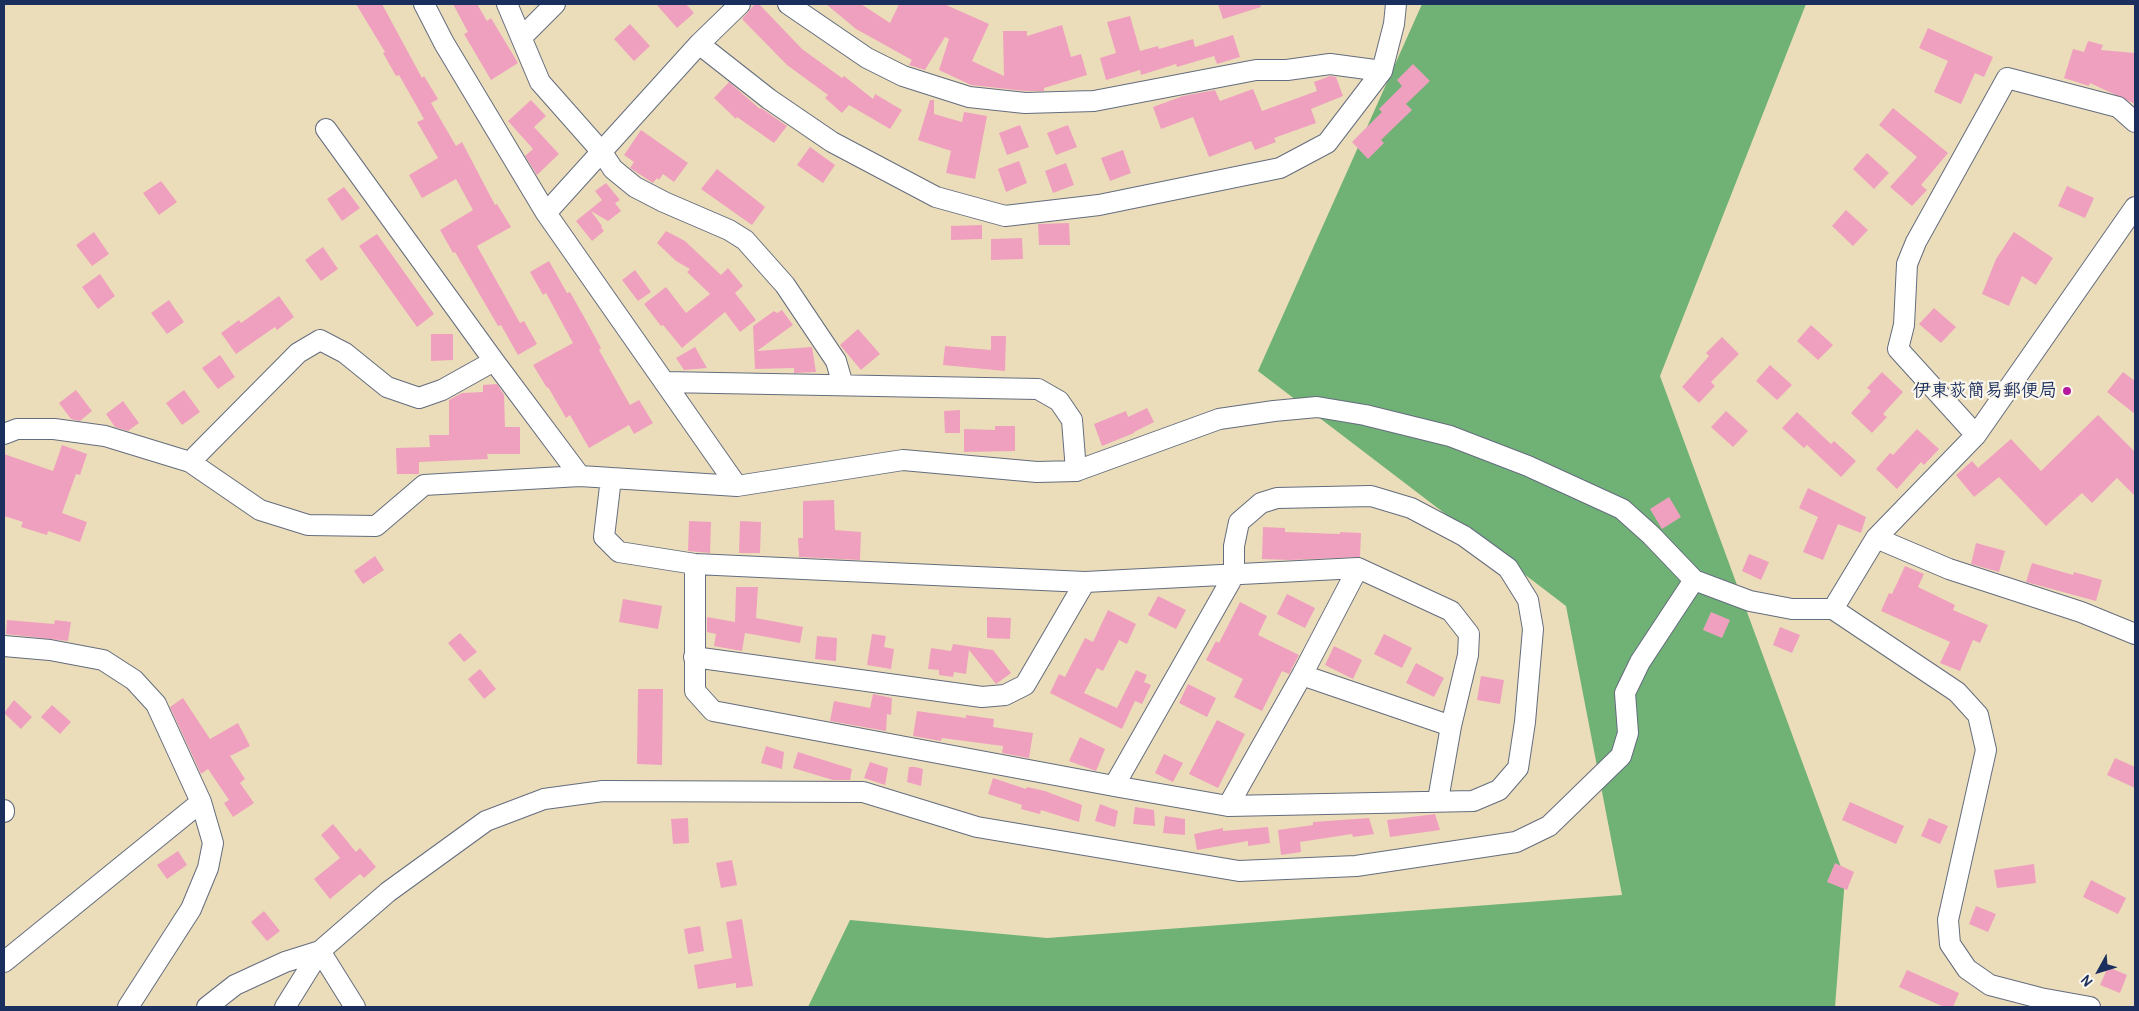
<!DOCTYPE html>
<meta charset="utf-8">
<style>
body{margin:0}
#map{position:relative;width:2139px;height:1011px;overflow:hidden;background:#ebddb9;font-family:Pangolin,sans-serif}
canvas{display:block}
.frame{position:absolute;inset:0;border:5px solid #1b2f5e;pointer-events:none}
.north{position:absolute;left:2074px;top:946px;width:50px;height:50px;-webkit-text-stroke:4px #fbf7ec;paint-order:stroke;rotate:231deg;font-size:14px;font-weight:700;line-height:20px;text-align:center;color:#1b2f5e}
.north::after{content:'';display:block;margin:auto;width:18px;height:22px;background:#1b2f5e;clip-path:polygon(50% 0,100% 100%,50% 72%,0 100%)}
</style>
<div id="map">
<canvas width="2139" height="1011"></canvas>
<div class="frame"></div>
<div class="north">N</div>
</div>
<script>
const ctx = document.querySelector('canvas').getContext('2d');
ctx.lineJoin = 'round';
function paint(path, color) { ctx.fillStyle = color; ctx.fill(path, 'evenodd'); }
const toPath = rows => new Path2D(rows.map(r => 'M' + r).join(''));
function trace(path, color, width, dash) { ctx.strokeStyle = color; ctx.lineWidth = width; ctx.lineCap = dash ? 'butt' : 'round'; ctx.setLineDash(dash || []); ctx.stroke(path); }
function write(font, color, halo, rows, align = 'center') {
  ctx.font = font + ' Pangolin,"Klee One",sans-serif'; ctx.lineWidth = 4.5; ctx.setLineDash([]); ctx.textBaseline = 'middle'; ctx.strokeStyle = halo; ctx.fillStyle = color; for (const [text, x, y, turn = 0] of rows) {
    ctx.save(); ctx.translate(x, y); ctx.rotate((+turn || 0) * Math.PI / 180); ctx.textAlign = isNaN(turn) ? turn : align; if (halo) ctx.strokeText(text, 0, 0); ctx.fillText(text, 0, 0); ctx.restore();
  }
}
const forest = toPath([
 [1422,4,1806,4,1660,376,1845,878,1835,1007,808,1007,850,920,1047,938,1622,895,1566,606,1258,371]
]);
const building = toPath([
 [356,4,382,4,422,78,424,76,438,99,431,103,456,146,462,142,495,205,497,204,511,227,477,246,520,323,524,321,537,344,518,355,501,325,498,326,455,252,453,253,440,230,473,210,456,179,422,198,409,175,438,158,417,122,424,119,399,75,396,76,383,53,385,52],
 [453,4,477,4,487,21,491,18,518,63,491,80,464,34,468,32],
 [656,4,686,4,694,13,677,28],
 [755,4,759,4,802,49,842,78,844,76,873,99,875,94,902,110,890,129,849,105,842,113,825,98,828,95,787,65,742,19],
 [826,4,861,4,890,23,899,4,944,4,989,24,972,61,1004,76,1003,31,1027,31,1027,36,1062,25,1071,57,1081,54,1087,75,1044,88,1044,91,1025,91,971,85,939,70,949,39,945,37,925,70,909,65,912,60,856,29],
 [1218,4,1260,4,1261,7,1223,19],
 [1130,16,1140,51,1158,46,1159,49,1193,39,1195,47,1233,35,1240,57,1217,64,1214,56,1177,67,1176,64,1141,75,1140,70,1106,80,1100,58,1116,53,1107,22],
 [630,24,650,46,634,61,614,39],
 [1928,28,1993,57,1984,77,1975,73,1961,104,1934,92,1948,61,1919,48],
 [2088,41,2103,45,2101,50,2135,53,2135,104,2090,83,2089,86,2064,78,2073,49,2084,52],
 [1413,64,1430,81,1406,104,1412,110,1381,140,1384,143,1368,159,1352,142,1382,112,1379,109,1402,86,1397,80],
 [1330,76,1336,77,1343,96,1311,109,1316,123,1274,138,1276,142,1255,150,1251,141,1209,157,1193,117,1161,129,1153,107,1183,96,1215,90,1220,101,1253,89,1262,111,1317,91,1314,82],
 [729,82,760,109,761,108,787,126,774,143,737,117,736,119,714,98],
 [531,100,546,116,534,127,559,154,537,175,525,156,533,149,508,121],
 [930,100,934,100,934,114,962,122,964,112,987,116,975,179,946,173,951,151,918,140],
 [1893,108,1948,153,1921,185,1927,190,1912,206,1890,187,1917,157,1879,125],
 [1020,125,1029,147,1007,155,999,133],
 [1068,125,1077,147,1056,155,1047,133],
 [641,130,688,163,674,182,663,174,659,180,657,178,653,183,630,168,634,162,624,155],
 [810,147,835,165,823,183,797,165],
 [1123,150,1131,173,1110,181,1101,158],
 [1867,153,1889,173,1874,189,1853,169],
 [1019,161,1027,183,1006,192,998,169],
 [1066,163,1074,185,1053,193,1045,171],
 [717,169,765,207,752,225,701,189],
 [161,181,177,202,159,215,143,193],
 [606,183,620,200,615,203,621,211,608,221,591,211,602,226,601,227,604,231,592,241,576,221,602,200,595,191],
 [2067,186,2094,198,2085,218,2058,206],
 [344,187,360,208,342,221,327,199],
 [1846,210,1868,230,1853,246,1832,226],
 [1069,223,1070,245,1039,245,1038,224],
 [982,225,982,239,951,240,951,226],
 [666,231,685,241,721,275,728,268,743,286,735,293,756,320,740,332,725,312,682,348,663,325,661,326,644,304,666,287,686,313,710,294,687,272,690,269,676,261,657,243],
 [94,232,109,254,92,266,76,245],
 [2014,232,2053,258,2036,285,2022,276,2009,306,1982,294,1996,259],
 [377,234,434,314,417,327,359,246],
 [1022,238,1023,259,991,260,991,239],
 [323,247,338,269,321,281,305,260],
 [549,261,567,293,570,292,583,315,601,348,599,350,630,405,639,400,653,423,634,434,629,425,589,448,570,415,566,418,548,387,547,388,533,365,573,343,546,293,543,295,530,272],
 [635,270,651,292,638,301,622,280],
 [100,274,115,296,98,309,82,287],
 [279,296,294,317,277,330,275,327,236,354,221,333,239,320,241,323],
 [169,300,184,322,167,334,151,313],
 [1934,308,1956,327,1941,343,1919,324],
 [782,310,793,325,757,351,812,347,816,372,794,373,794,368,755,369,753,326,774,311,777,313],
 [1811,325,1833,345,1818,360,1797,341],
 [858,329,880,354,861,370,840,345],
 [431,334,453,334,453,360,431,361],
 [991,336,1006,336,1005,371,943,365,945,346,991,350],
 [1722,337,1739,354,1711,382,1715,386,1699,403,1682,387,1709,356,1706,353],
 [695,347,707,368,684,370,676,358],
 [220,355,235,377,218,389,202,368],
 [1770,365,1792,385,1777,400,1756,381],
 [1882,372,1903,392,1883,414,1887,417,1872,433,1851,413,1871,391,1867,388],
 [2123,372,2135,381,2135,414,2107,392],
 [497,384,504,395,505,427,520,427,520,454,487,454,488,459,419,462,419,474,397,474,396,448,430,447,429,435,449,435,449,400,462,393,483,392,483,385],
 [76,390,92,411,80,421,71,419,59,403],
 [184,390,200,412,182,425,166,403],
 [123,401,139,423,128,431,115,427,106,414],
 [1147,408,1154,422,1134,432,1134,433,1102,446,1094,424,1126,411,1128,417],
 [960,410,960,433,945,433,944,411],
 [1726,411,1748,431,1733,447,1711,427],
 [1797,412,1831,444,1834,441,1856,461,1841,477,1807,445,1804,448,1782,428],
 [2098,415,2135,452,2135,496,2117,478,2092,503,2082,493,2046,526,1999,477,1974,497,1956,475,1972,461,1978,468,2011,439,2041,471],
 [995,426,1015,426,1015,451,964,452,964,429,995,430],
 [1917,429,1939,449,1924,465,1921,462,1897,489,1876,469,1890,453,1893,455],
 [62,445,87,454,80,475,76,474,62,513,87,522,80,542,48,531,47,535,21,527,23,522,4,516,4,454,53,471],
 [1808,488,1866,517,1861,533,1838,524,1823,560,1803,552,1818,517,1799,508],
 [1669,497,1681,517,1662,529,1650,509],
 [834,500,835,530,861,532,860,560,799,557,798,538,803,538,803,501],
 [689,521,711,522,710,553,688,551],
 [740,521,761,522,760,553,739,553],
 [1263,527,1285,528,1285,532,1340,534,1340,532,1361,533,1360,557,1290,560,1262,559],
 [1976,543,2005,551,1999,572,1971,564],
 [1749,554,1769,562,1761,580,1742,571],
 [375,556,384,570,363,584,354,571],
 [2032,563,2073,575,2074,572,2102,580,2096,601,2026,582],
 [1905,566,1924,574,1918,587,1955,605,1953,610,1988,625,1980,643,1973,640,1960,671,1940,663,1950,642,1881,611,1889,593,1892,594],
 [736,587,758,587,756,618,803,627,800,643,745,633,742,651,714,646,716,634,707,632,707,617,735,622],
 [1287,594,1315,608,1305,628,1277,614],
 [1158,596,1186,610,1176,629,1148,615],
 [623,599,662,606,658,629,619,622],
 [1240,602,1267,616,1258,635,1299,655,1289,674,1282,671,1262,711,1234,697,1243,679,1206,660,1216,641,1219,643],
 [1108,610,1136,624,1127,644,1119,640,1103,671,1097,668,1084,693,1117,708,1136,670,1147,675,1144,682,1151,685,1142,704,1135,701,1122,729,1050,693,1059,674,1065,677,1085,638,1093,642],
 [1711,612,1730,620,1722,638,1703,630],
 [987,617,1011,618,1010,639,987,638],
 [7,620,54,624,55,620,71,622,68,641,6,634],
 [1780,627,1800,635,1792,653,1773,645],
 [460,633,477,652,464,662,448,643],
 [872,634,886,636,884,647,894,649,891,669,867,665],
 [1384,634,1412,648,1402,668,1374,654],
 [817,636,837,638,836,661,815,659],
 [953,644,993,650,1011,673,996,684,969,650,966,674,954,672,953,677,939,675,939,670,928,669,931,648,951,651],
 [1334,646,1362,660,1353,679,1325,665],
 [1416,663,1444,678,1434,697,1406,683],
 [480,669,496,689,484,699,468,679],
 [1481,676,1504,680,1500,704,1477,700],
 [1188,684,1216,698,1207,717,1179,703],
 [638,689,663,689,662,765,637,764],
 [873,694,892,698,891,715,887,714,886,731,830,721,834,701,870,708],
 [183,698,210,739,238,723,250,746,230,756,245,779,240,783,254,803,233,817,224,803,229,800,208,769,201,774,170,707],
 [14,700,32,717,21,729,4,713],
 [52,705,71,722,60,734,41,717],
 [917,711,966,718,966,715,994,719,993,727,1033,733,1029,758,1002,753,1003,746,942,738,941,741,913,736],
 [1217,720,1245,734,1218,788,1189,774],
 [1080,737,1105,749,1096,771,1069,761],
 [766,746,784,752,782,769,761,763],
 [798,752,852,769,850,780,833,780,793,768],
 [1164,754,1183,763,1173,782,1155,773],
 [2115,758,2135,767,2135,788,2107,775],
 [870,762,888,768,885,785,864,778],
 [909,767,915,767,923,769,921,786,907,782],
 [993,778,1026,789,1027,787,1045,791,1082,805,1079,822,1041,810,1040,814,1021,809,1022,805,988,794],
 [1850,802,1904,826,1896,844,1842,820],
 [1100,804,1118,811,1115,827,1095,821],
 [1135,807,1154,810,1155,826,1133,824],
 [1435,814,1440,830,1390,837,1387,820],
 [1165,816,1185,819,1185,835,1163,833],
 [688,818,689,843,673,844,671,819],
 [1369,818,1374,834,1353,837,1352,834,1300,842,1301,852,1281,855,1278,830,1313,825,1313,822],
 [1929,818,1948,826,1940,844,1921,836],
 [333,824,356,852,360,848,376,867,364,878,360,874,330,899,314,879,340,858,321,835],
 [1268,827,1270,843,1248,846,1248,841,1197,850,1194,834,1223,828,1223,831],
 [178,851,187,865,167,879,157,865],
 [732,860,737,885,721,888,716,863],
 [1835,863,1854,872,1847,890,1827,882],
 [2034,864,2036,883,1997,888,1994,870],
 [2091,880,2126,898,2118,914,2083,897],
 [1976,906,1996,914,1988,932,1969,924],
 [264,911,280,931,267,941,251,922],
 [742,919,753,986,736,988,736,983,698,989,694,965,732,958,726,922],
 [700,926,704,951,688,954,684,929],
 [2108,967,2127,975,2120,993,2100,985],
 [1907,970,1959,993,1953,1007,1944,1007,1899,987]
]);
const minor = toPath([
 [424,4,444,43,546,213,737,486],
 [507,4,540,82,601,151,613,169,635,187,664,202,729,230,745,240,785,285,836,361,843,385],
 [788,4,867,58,903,76,969,97,1025,103,1094,101,1256,70,1287,70,1330,64,1382,71],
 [522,37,555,4],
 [699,44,769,99,832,142,936,197,1005,216,1099,205,1280,168,1327,143,1382,71,1394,24,1396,4],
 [326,129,494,361,580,476],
 [546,213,699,44,740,4],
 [664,382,1038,389,1059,401,1072,420,1076,471],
 [4,434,17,429,54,429,105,436,190,462,260,510,308,525,376,526,424,485,580,476,737,486,903,460,1037,472,1076,471,1219,419,1274,411,1317,407,1365,415,1450,436,1528,466,1622,509,1651,535,1694,580,1750,601,1792,609,1833,609,1957,692,1978,715,1986,750,1948,920,1950,944,1967,969,1990,985,2040,998,2090,1007],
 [1976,435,1898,349,1904,325,1907,264,1916,242,2007,78,2118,107,2135,122],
 [190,462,298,353,320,340,345,353,387,387,419,398,442,390,494,361],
 [611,478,604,537,619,552,695,564,1085,582,1358,568,1451,611,1469,634,1468,655,1451,726,1438,800],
 [1876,538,1949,569,2081,612,2135,634],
 [695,564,695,691,713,711,1114,786,1228,806,1473,801,1499,790,1518,768,1525,722,1533,629,1528,600,1508,568,1464,536,1411,508,1371,496,1277,498,1261,503,1239,522,1234,546,1234,575,1114,786],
 [1833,609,1876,538,1976,435,2135,207],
 [4,646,50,650,103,660,134,680,156,704,201,802,213,843,208,868,191,909,128,1007],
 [694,657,982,697,1005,695,1025,685,1085,582],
 [1302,675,1451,726],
 [1228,806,1302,675,1358,568],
 [4,810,4,812],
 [320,951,355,1007],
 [4,962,201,802],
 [207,1007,235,985,285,962,320,951],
 [285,1007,320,951,388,892,486,821,544,799,603,791,863,792,977,827,1239,871,1356,866,1516,842,1549,826,1621,756,1628,733,1625,693,1640,662,1694,580]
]);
const markers = [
 [2067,391,5,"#b5179e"]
];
const poiNames = [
 ["伊東荻簡易郵便局",2057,391]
];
paint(forest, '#70b276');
paint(building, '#f0a0bf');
trace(minor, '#646c7e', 22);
trace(minor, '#fff', 20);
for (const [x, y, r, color] of markers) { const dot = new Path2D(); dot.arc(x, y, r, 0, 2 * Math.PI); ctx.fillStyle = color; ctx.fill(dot); trace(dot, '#fbf7ec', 2); }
write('bold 18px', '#1b2f5e', '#fbf7ec', poiNames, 'right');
</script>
